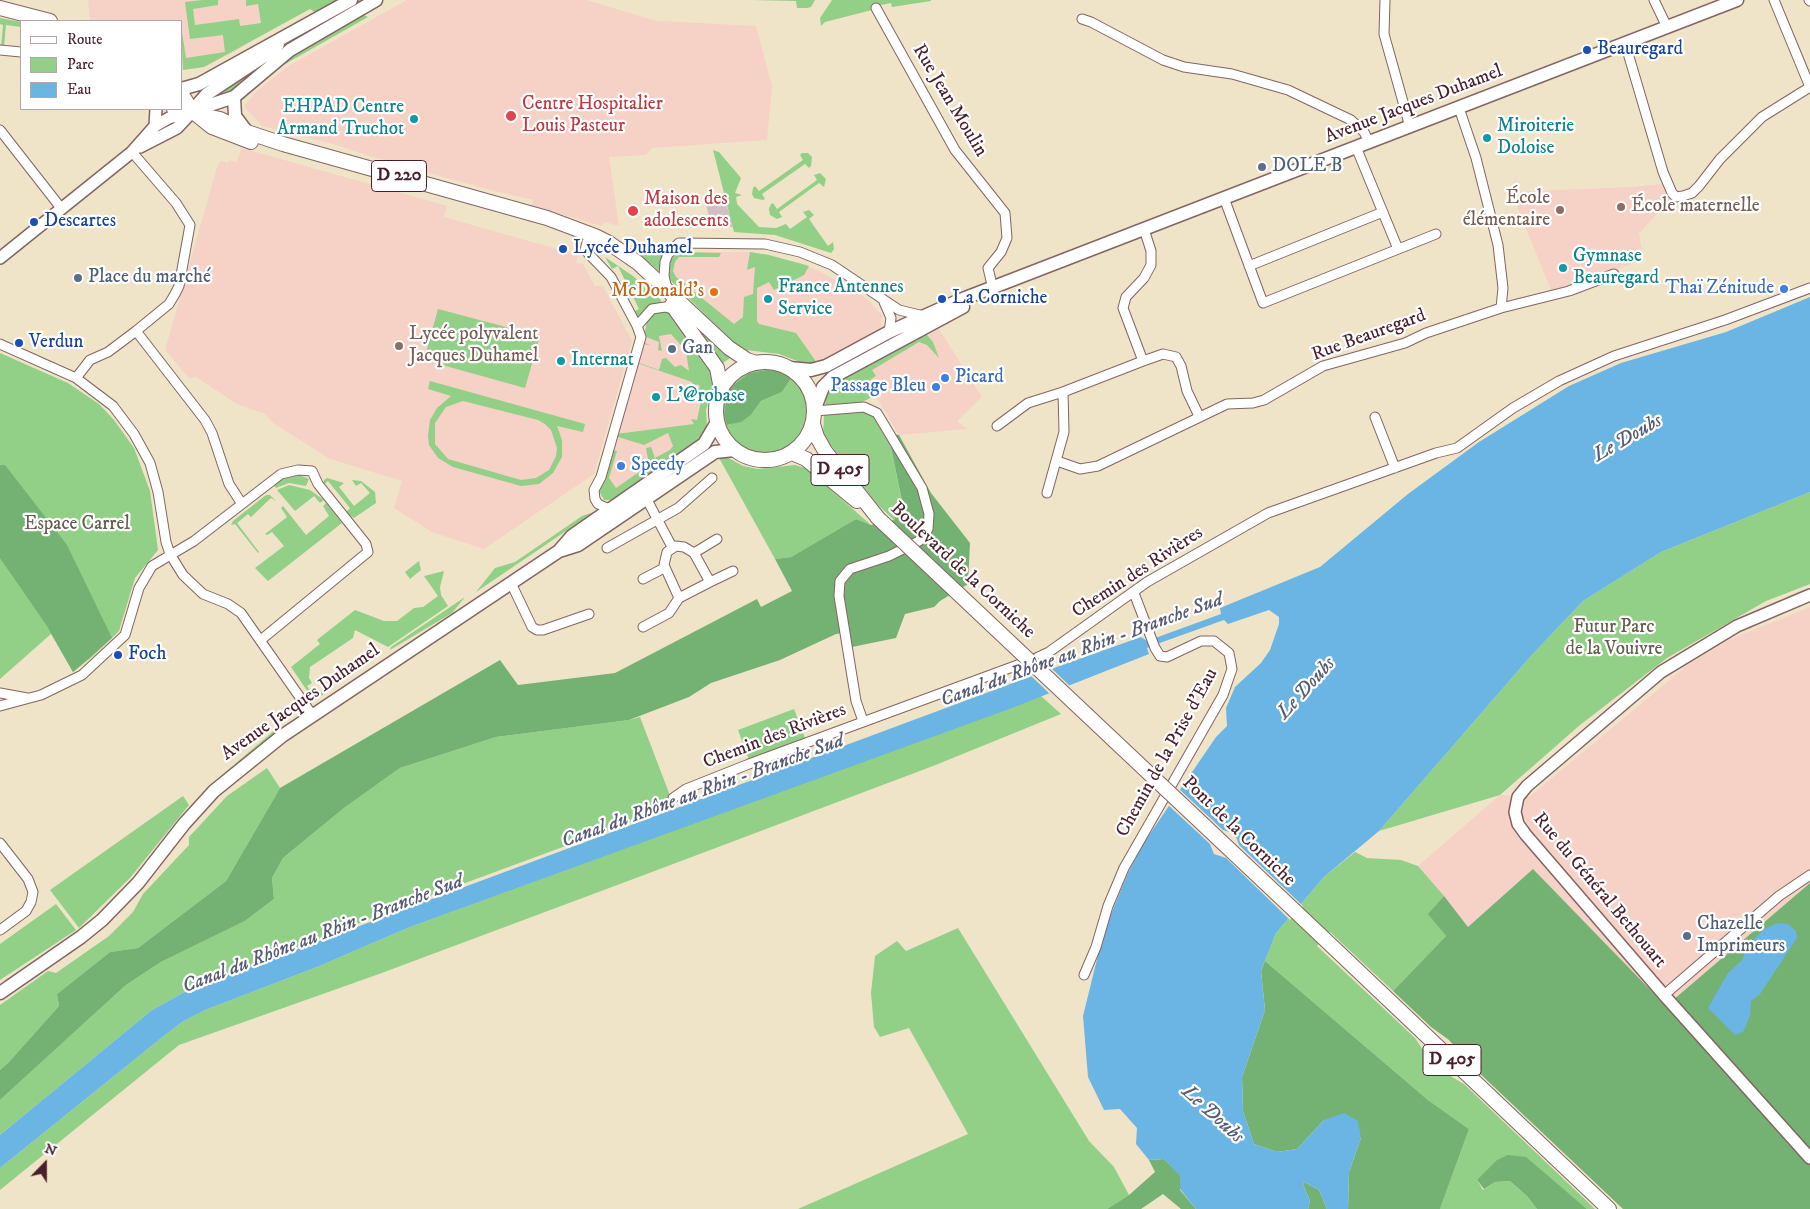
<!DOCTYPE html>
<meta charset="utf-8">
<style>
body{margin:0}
#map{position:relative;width:1810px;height:1209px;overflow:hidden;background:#efe4c8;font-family:"IM FELL DW Pica",serif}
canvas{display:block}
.legend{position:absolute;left:20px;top:20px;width:162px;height:90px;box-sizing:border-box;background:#fff;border:1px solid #b7a5aa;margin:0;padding:6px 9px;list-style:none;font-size:15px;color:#4a1f2b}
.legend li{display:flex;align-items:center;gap:10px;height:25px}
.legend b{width:25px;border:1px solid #b7a5aa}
.north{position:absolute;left:20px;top:1139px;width:50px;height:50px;-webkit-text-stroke:4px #fff;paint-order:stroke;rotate:22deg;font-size:14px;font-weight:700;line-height:20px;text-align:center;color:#4a1f2b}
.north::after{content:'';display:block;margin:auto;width:18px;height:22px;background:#4a1f2b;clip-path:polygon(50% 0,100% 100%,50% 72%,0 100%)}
</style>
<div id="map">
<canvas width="1810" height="1209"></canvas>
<ul class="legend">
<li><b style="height:6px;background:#fff"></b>Route</li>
<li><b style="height:14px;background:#91d086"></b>Parc</li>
<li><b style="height:14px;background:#6ab5e3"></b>Eau</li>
</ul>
<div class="north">N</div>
</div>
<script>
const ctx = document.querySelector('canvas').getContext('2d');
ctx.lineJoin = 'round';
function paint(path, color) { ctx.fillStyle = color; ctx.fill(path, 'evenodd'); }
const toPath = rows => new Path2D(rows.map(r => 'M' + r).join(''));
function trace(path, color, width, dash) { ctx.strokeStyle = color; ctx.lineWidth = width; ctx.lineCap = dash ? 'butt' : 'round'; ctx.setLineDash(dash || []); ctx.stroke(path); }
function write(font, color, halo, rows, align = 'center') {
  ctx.font = font + ' "IM FELL DW Pica",serif'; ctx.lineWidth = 4.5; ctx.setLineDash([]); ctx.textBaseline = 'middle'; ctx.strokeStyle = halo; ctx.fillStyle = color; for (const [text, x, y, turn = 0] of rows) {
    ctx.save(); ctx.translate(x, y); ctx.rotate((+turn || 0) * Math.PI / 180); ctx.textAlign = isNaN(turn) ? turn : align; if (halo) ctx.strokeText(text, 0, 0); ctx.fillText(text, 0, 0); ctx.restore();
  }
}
const built = toPath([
 [88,0,311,0,236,51,204,67,181,70,181,21,90,21],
 [407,0,586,0,657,21,756,26,772,86,767,140,652,148,646,155,609,157,619,226,605,222,601,226,531,205,534,200,490,190,366,155,337,145,262,126,244,106,257,91,287,67],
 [242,148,447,206,444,217,578,255,576,263,583,264,595,286,603,286,632,341,594,474,484,549,432,532,394,508,402,481,330,459,273,423,265,414,237,404,196,377,189,378,165,350,218,164,221,161,228,163,229,160,236,162],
 [1662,184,1669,201,1656,203,1658,213,1639,233,1643,260,1552,292,1511,192,1633,187],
 [680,252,750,252,801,263,827,275,867,299,882,315,880,330,820,361,751,345,670,280,669,274,672,257],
 [664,313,705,380,696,436,603,497,600,492,648,320],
 [939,329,982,397,957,421,967,429,899,435,863,374],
 [1810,607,1810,883,1666,1006,1533,870,1468,927,1418,866,1500,795,1529,797,1690,663,1733,638]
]);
const industrial = toPath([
 [725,200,733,227,711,226,706,204]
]);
const green = toPath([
 [203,0,218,0,218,5,193,9,195,25,239,19,240,26,261,23,258,4,246,6,246,0,340,0,316,13,310,9,204,67,183,70,181,25,186,58,225,52,223,35,190,39,185,2],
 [358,0,368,0,235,90,217,99,212,95,292,39],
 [752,0,815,0,811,7,807,8,797,8,796,1],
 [832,0,931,0,931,1,892,7,891,3,871,7,872,10,825,22,821,26,820,18],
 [362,14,368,17,280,67,240,102,238,100,282,60],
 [0,18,21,22,21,27,6,25,4,47,1,47,3,25,0,24],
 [713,150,719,152,741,178,735,193,742,195,736,197,737,204,759,227,776,228,786,224,790,229,807,217,803,212,809,210,814,215,809,219,828,246,833,242,834,249,831,253,775,235,734,232],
 [802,153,808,153,812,157,811,166,809,168,805,164,762,194,765,199,763,200,754,198,752,194,753,188,755,186,759,191,803,160,800,155],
 [820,173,826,179,824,187,819,183,779,212,782,217,777,219,770,215,769,209,771,204,773,203,777,209,817,180,814,175],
 [634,246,638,246,641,250,657,251,663,246,669,247,661,261,659,271,633,249],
 [683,252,721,253,719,257,679,257,675,262,673,271,676,277,734,324,743,317,744,297,753,294,755,267,747,270,750,252,769,255,809,266,804,275,774,290,769,282,757,288,757,321,759,324,796,333,817,363,805,364,779,354,746,350,733,342,670,280,668,268,670,261,675,255],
 [605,257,633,276,661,300,661,303,650,305,640,315,636,316,633,312,639,309,618,266,612,269],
 [438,309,540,336,525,388,424,360],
 [680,309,733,356,720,365],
 [661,310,672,314,712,370,714,380,706,410,707,427,698,440,611,500,604,500,599,491,611,450,617,451,609,478,616,488,649,465,646,448,651,447,655,458,670,450,673,446,668,433,644,445,615,436,616,434,694,424,691,419,697,420,703,392,697,391,700,386,697,384,694,388,692,382,637,363,643,342,650,345,643,344,639,363,659,370,662,359,666,358,675,367,681,365,689,371,686,351,671,334,659,336,662,351,658,350,659,342,644,336,647,321,653,313],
 [923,335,927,335,933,342,939,358,927,345,919,342,872,370,876,376,870,380,879,394,862,402,825,408,826,397,833,386,853,372],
 [0,353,68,383,99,404,114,420,134,448,150,491,158,550,135,578,119,631,93,656,73,672,51,634,0,679],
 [764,366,782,370,798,381,808,397,810,410,809,423,800,440,785,451,770,456,749,453,736,445,724,428,720,414,722,399,733,380,744,371],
 [766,370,790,380,782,392,761,401,751,415,741,421,728,425,724,414,727,393,732,386,749,373],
 [430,381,585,424,583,432,557,426,562,440,562,457,553,473,539,484,521,486,453,467,438,458,429,445,428,436,430,420,437,408,451,396,428,389],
 [463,401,538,420,545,424,551,430,557,448,556,456,549,470,536,478,521,480,448,459,435,444,435,423,446,407],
 [859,410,874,415,888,433,902,502,894,520,878,505,823,435,824,415],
 [718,456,725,456,743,466,758,469,795,465,806,468,871,525,856,519,791,557,775,559],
 [297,474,309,479,306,486,289,483,276,488,273,485,285,477],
 [327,478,344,483,339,487,354,506,370,493,361,483,356,486,352,480,361,481,375,492,376,503,354,518,351,516,349,517,345,513,350,508,328,481,323,485,324,480],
 [289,485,310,490,324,500,320,503,314,496,295,511,277,490],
 [1810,492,1810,584,1766,601,1667,658,1580,725,1500,795,1379,831,1530,657,1583,601,1661,552],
 [266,495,270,495,276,501,271,498,251,517,248,514,237,523,259,552,258,553,235,524,231,525,233,521],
 [326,503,342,523,268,581,255,568,284,546,272,532,267,535,265,534,287,517,281,508,283,506,306,535,329,516,323,506],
 [594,512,476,592,495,568,515,562,582,516],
 [419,561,421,570,410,579,405,572],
 [444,571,440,587,441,595,448,606,388,647,355,630,353,638,310,667,309,678,312,683,307,686,312,694,326,689,325,693,317,699,312,698,291,667,320,644,317,640,355,610,384,621,397,621,414,608,423,607,438,596,424,576],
 [465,597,452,613,390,650,391,647],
 [1041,696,1061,714,933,766,636,878,379,974,179,1045,0,1190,0,1168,165,1035,182,1022,205,1010,317,967,410,927],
 [794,709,805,738,749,760,738,730],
 [640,717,674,806,419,900,190,989,152,1010,0,1135,0,1100,126,985,161,962,245,921,274,899,272,878,283,858,344,808,400,768,496,737,629,720],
 [276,729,278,731,220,779,139,875,93,922,6,982,4,981,88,924,126,887,198,798,222,775],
 [267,768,280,788,226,881,138,948,110,952,57,994,59,1006,8,1063,0,1070,0,1005,48,971,56,973,109,936,133,912,143,894,189,845,189,837,227,796],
 [183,796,189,805,130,878,79,928,50,890],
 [1355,852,1367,858,1401,860,1418,866,1444,896,1429,914,1446,936,1393,991,1330,932,1317,946,1415,1038,1425,1053,1452,1077,1464,1084,1595,1209,1587,1209,1526,1158,1477,1180,1483,1190,1495,1182,1510,1181,1527,1196,1537,1209,1440,1209,1469,1129,1428,1100,1265,961,1276,933,1324,877],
 [56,904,76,930,0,980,0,944],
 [958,928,1089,1141,1114,1167,1129,1195,1107,1209,798,1209,968,1134,909,1028,880,1037,874,1027,871,993,875,956,897,941,906,951]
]);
const forest = toPath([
 [766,370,781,372,791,377,790,380,782,392,761,401,751,415,741,422,727,425,724,414,727,393,732,386,749,373],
 [888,433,899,435,931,493,970,543,968,584,940,601,934,607,905,614,896,638,852,647,850,632,836,634,780,660,711,683,689,697,629,720,496,737,400,768,344,808,283,858,272,878,274,899,245,921,161,962,126,985,0,1100,0,1070,8,1063,59,1006,57,994,110,952,138,948,226,881,280,788,500,660,518,685,615,673,757,599,761,607,792,591,775,559,791,557,856,519,871,525,894,520,902,501],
 [0,465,5,465,67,545,112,638,73,672,47,626,0,558],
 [1533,869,1666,1006,1810,883,1810,1209,1623,1209,1475,1069,1449,1040,1431,1027,1393,991,1446,936,1428,914,1444,896,1468,927],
 [1265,961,1428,1100,1469,1129,1440,1209,1348,1209,1349,1172,1361,1138,1324,1120,1297,1149,1277,1152,1254,1144,1243,1111,1242,1077,1265,1010,1261,971],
 [1508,1155,1526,1157,1587,1209,1537,1209,1527,1196,1510,1181,1495,1182,1484,1189,1477,1180,1497,1160],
 [1164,1159,1181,1176,1180,1190,1196,1209,1181,1209,1163,1194,1141,1209,1107,1209,1129,1195,1155,1172,1149,1160],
 [1304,1182,1319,1190,1327,1209,1308,1209,1310,1201,1303,1184]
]);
const water = toPath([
 [1810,297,1810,492,1661,552,1583,601,1530,657,1379,831,1324,877,1276,933,1261,971,1265,1010,1242,1077,1243,1111,1254,1144,1277,1152,1297,1149,1324,1120,1344,1113,1358,1121,1361,1138,1349,1172,1348,1209,1327,1209,1319,1190,1304,1182,1303,1184,1310,1201,1308,1209,1196,1209,1180,1189,1180,1176,1164,1159,1149,1160,1136,1144,1137,1128,1120,1109,1104,1110,1088,1077,1083,1016,1104,931,1128,873,1143,844,1216,737,1227,726,1226,708,1235,687,1261,663,1270,650,1279,624,1279,617,1269,610,1228,624,1224,620,1157,644,1147,648,1149,654,1012,708,410,927,317,967,205,1010,182,1022,165,1035,0,1168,0,1135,152,1010,190,989,1048,670,1141,637,1147,641,1221,614,1220,608,1320,567,1408,494,1479,442,1569,386,1621,363,1726,332],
 [1777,923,1788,924,1796,931,1797,938,1760,994,1751,1001,1750,1016,1743,1032,1735,1035,1708,1008,1728,973,1742,960,1748,945,1763,930]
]);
const pier = toPath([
 [1050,667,1071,687,1051,695,1029,674],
 [1178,788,1223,830,1235,834,1239,845,1303,906,1290,920,1226,858,1214,854,1210,844,1167,804]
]);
const minor = toPath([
 [1385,0,1384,34,1410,127],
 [1654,0,1667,27],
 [1809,0,1810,1],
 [876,8,955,150,1005,213,1007,238,1001,252,988,268,993,289],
 [1082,19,1091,22,1163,60,1184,67,1232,74,1288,90,1351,120,1364,132,1369,142],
 [1625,43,1663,172,1672,193,1676,197,1683,196,1692,193,1699,186,1720,159,1762,117,1810,87,1774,0],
 [0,50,21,52],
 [0,130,61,208],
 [1356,147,1398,249],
 [132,152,176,203,190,225,179,286,175,294,169,304,136,331,205,420,212,433,229,484,242,504],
 [1224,198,1263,303,1436,234],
 [587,242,585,250,611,277,637,326,641,337,601,477,594,490,595,499,598,504,607,508,613,507],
 [1249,266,1383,212],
 [667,289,664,276,665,262,668,254,679,243,765,244,800,252,832,265,899,310,924,316],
 [884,302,891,318,889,332],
 [1501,308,1569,291,1614,274],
 [637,326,652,309,665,307,676,310],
 [0,344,76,378,113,406,134,434,150,463,158,492,166,542,170,554,183,575,203,594,228,604,241,613,313,716],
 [1143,361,1163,354,1176,357,1181,366,1187,391,1199,416],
 [76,378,90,360,108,352,136,331],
 [815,411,864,407,877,413,922,488,929,514,928,529,919,541,889,556,850,569,840,581,839,596,856,701,863,721],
 [1375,417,1395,468],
 [997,426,1028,403,1063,392],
 [1057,461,1080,469,1098,466,1227,404,1253,403,1264,400,1323,366,1405,343,1426,333,1501,308,1503,288,1498,245,1476,158,1459,108],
 [1047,493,1064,432,1063,392,1143,361,1123,308,1126,297,1144,278,1151,265,1151,251,1144,229],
 [644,494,672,547],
 [676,546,684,547,694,553,710,582,679,598,664,565,667,552,676,546],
 [607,548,678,508,712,478],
 [694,553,717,539],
 [643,579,664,568],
 [710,582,733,571],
 [511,583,532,627,537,630,543,630,589,614],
 [643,627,669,613,679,598],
 [0,693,27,698],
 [0,706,41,695,82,675,125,635,139,588,152,566,194,541,281,474,298,470,312,471,318,484,366,544,368,552,262,639],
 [673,798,686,789,749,764,1034,659,1049,652,1147,582,1268,513,1436,453,1457,448,1513,408,1559,381,1614,356,1725,320,1810,288],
 [0,843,28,879,33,892,31,902,26,911,0,930],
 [1084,975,1096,947,1108,906,1124,868,1223,695,1232,669,1229,653,1214,641,1201,641,1167,657,1160,656,1155,648,1134,593],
 [1664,995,1779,896,1810,875]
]);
const tertiary = toPath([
 [155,126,156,109],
 [140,147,177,128,192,112],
 [0,258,132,152,155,126,169,118,188,112],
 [1810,595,1737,626,1661,672,1527,786,1518,797,1515,812,1518,824,1526,835,1664,995,1810,1158]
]);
const secondary = toPath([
 [181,89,199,84,351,0],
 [234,97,235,116,247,132],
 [192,111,234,97,290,50,376,0],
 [192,111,207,94,272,51,278,44],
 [789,368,811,370,826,366,889,332,960,300,1737,0],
 [815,408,823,387,833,377,963,307],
 [559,551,572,536,704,444,717,422],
 [0,993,81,937,102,920,138,883,184,824,214,791,282,736,559,551,578,545,715,452,734,450]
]);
const primary = toPath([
 [0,8,50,21],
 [181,93,192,111,212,127,251,142],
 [174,109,220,119,247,132,283,144,547,218,595,236,609,243,638,263,729,348,747,360,756,363],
 [672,305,717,368,721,389],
 '716 411a49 49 0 1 1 98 0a49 49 0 1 1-98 0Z',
 [813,424,817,437,825,451,878,518],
 [792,453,806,459,857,501],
 [1295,911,1609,1209]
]);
const primaryBridge = toPath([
 [878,518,1295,911]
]);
const markers = [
 [1587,50,5,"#1a4fb4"],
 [511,116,6,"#e0444e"],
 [414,119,5,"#0f9aa8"],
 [1487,138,5,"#0f9aa8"],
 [1262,167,5,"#5c6f8a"],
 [1621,207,5,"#8d6e63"],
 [1560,210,5,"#8d6e63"],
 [633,211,6,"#e0444e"],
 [34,222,5,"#1a4fb4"],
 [563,249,5,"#1a4fb4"],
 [1563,268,5,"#0f9aa8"],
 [78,278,5,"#5c6f8a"],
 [1784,289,5,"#3f7fe0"],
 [714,292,5,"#e8710a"],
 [768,299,5,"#0f9aa8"],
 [942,299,5,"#1a4fb4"],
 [19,343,5,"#1a4fb4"],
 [399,346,5,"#8d6e63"],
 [672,349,5,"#5c6f8a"],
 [561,361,5,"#0f9aa8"],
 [945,378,5,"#3f7fe0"],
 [936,387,5,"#3f7fe0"],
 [656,397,5,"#0f9aa8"],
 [621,466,5,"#3f7fe0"],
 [118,655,5,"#1a4fb4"],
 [1687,936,5,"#5c6f8a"]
];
const shields = [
 [399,176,55],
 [840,470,58],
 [1452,1060,58]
];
const shieldNames = [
 ["D 220",399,176],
 ["D 405",840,470],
 ["D 405",1452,1060]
];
const transitNames = [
 ["Beauregard",1597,50],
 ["Descartes",44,222],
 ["Lycée Duhamel",573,249],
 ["La Corniche",952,299],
 ["Verdun",29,343],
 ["Foch",128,655]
];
const streetNames = [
 ["Rue Jean Moulin",949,101,59],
 ["Avenue Jacques Duhamel",1414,105,-21],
 ["Rue Beauregard",1369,336,-20],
 ["Boulevard de la Corniche",962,571,43],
 ["Chemin des Rivières",1138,573,-33],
 ["Avenue Jacques Duhamel",301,703,-35],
 ["Chemin des Rivières",775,737,-21],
 ["Chemin de la Prise d'Eau",1168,753,-61],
 ["Pont de la Corniche",1238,832,44],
 ["Rue du Général Bethouart",1599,891,50]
];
const healthNames = [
 ["Centre Hospitalier",522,105],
 ["Louis Pasteur",522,127],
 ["Maison des",644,200],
 ["adolescents",644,222]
];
const cultureNames = [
 ["EHPAD Centre",404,108,"right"],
 ["Armand Truchot",404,130,"right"],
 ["Miroiterie",1497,127],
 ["Doloise",1497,149],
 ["Gymnase",1573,257],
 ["Beauregard",1573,279],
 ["France Antennes",778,288],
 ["Service",778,310],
 ["Internat",571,361],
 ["L'@robase",666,397]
];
const serviceNames = [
 ["DOLE B",1272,167],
 ["Place du marché",88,278],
 ["Gan",682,349],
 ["Chazelle",1697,925],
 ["Imprimeurs",1697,947]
];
const educationNames = [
 ["École",1550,199,"right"],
 ["élémentaire",1550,221,"right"],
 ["École maternelle",1631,207],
 ["Lycée polyvalent",409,335],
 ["Jacques Duhamel",409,357]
];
const shopNames = [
 ["Thaï Zénitude",1774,289],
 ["Picard",955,378,"left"],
 ["Passage Bleu",926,387],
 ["Speedy",631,466,"left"]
];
const foodNames = [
 ["McDonald's",704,292]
];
const parkNames = [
 ["Espace Carrel",77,525],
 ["Futur Parc",1614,628],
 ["de la Vouivre",1614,650]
];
const waterNames = [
 ["Le Doubs",1628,439,-30],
 ["Canal du Rhône au Rhin - Branche Sud",1082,651,-20],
 ["Le Doubs",1307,689,-48],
 ["Canal du Rhône au Rhin - Branche Sud",703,792,-20],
 ["Canal du Rhône au Rhin - Branche Sud",323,935,-21],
 ["Le Doubs",1212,1115,42]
];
paint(built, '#f6d1c5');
paint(industrial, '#d1bfbf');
paint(green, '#91d086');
paint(forest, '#74b273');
paint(water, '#6ab5e3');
paint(pier, '#efe4c8');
trace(minor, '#846462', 11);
trace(tertiary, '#846462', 14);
trace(secondary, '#846462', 15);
trace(primary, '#846462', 16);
trace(minor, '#fff', 9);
trace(tertiary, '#fff', 11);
trace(secondary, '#fff', 12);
trace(primary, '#fff', 14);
trace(primaryBridge, '#846462', 16, []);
trace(primaryBridge, '#fff', 14);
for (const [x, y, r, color] of markers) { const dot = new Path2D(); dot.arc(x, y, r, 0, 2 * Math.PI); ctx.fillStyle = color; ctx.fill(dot); trace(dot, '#fff', 2); }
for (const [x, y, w] of shields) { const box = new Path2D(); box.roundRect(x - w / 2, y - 15.5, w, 31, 4); ctx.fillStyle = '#fff'; ctx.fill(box); trace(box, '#4a1f2b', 1); }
write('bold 18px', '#4a1f2b', null, shieldNames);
write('19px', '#164399', '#fff', transitNames, 'left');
write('19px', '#4a1f2b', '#fff', streetNames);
write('19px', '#be3a42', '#fff', healthNames, 'left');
write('19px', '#0d838f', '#fff', cultureNames, 'left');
write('19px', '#4e5e75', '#fff', serviceNames, 'left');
write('19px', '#785e54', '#fff', educationNames, 'left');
write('19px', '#366cbe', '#fff', shopNames, 'right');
write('19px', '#c56008', '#fff', foodNames, 'right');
write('19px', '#635d4b', '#fff', parkNames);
write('italic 20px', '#575b75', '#fff', waterNames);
</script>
